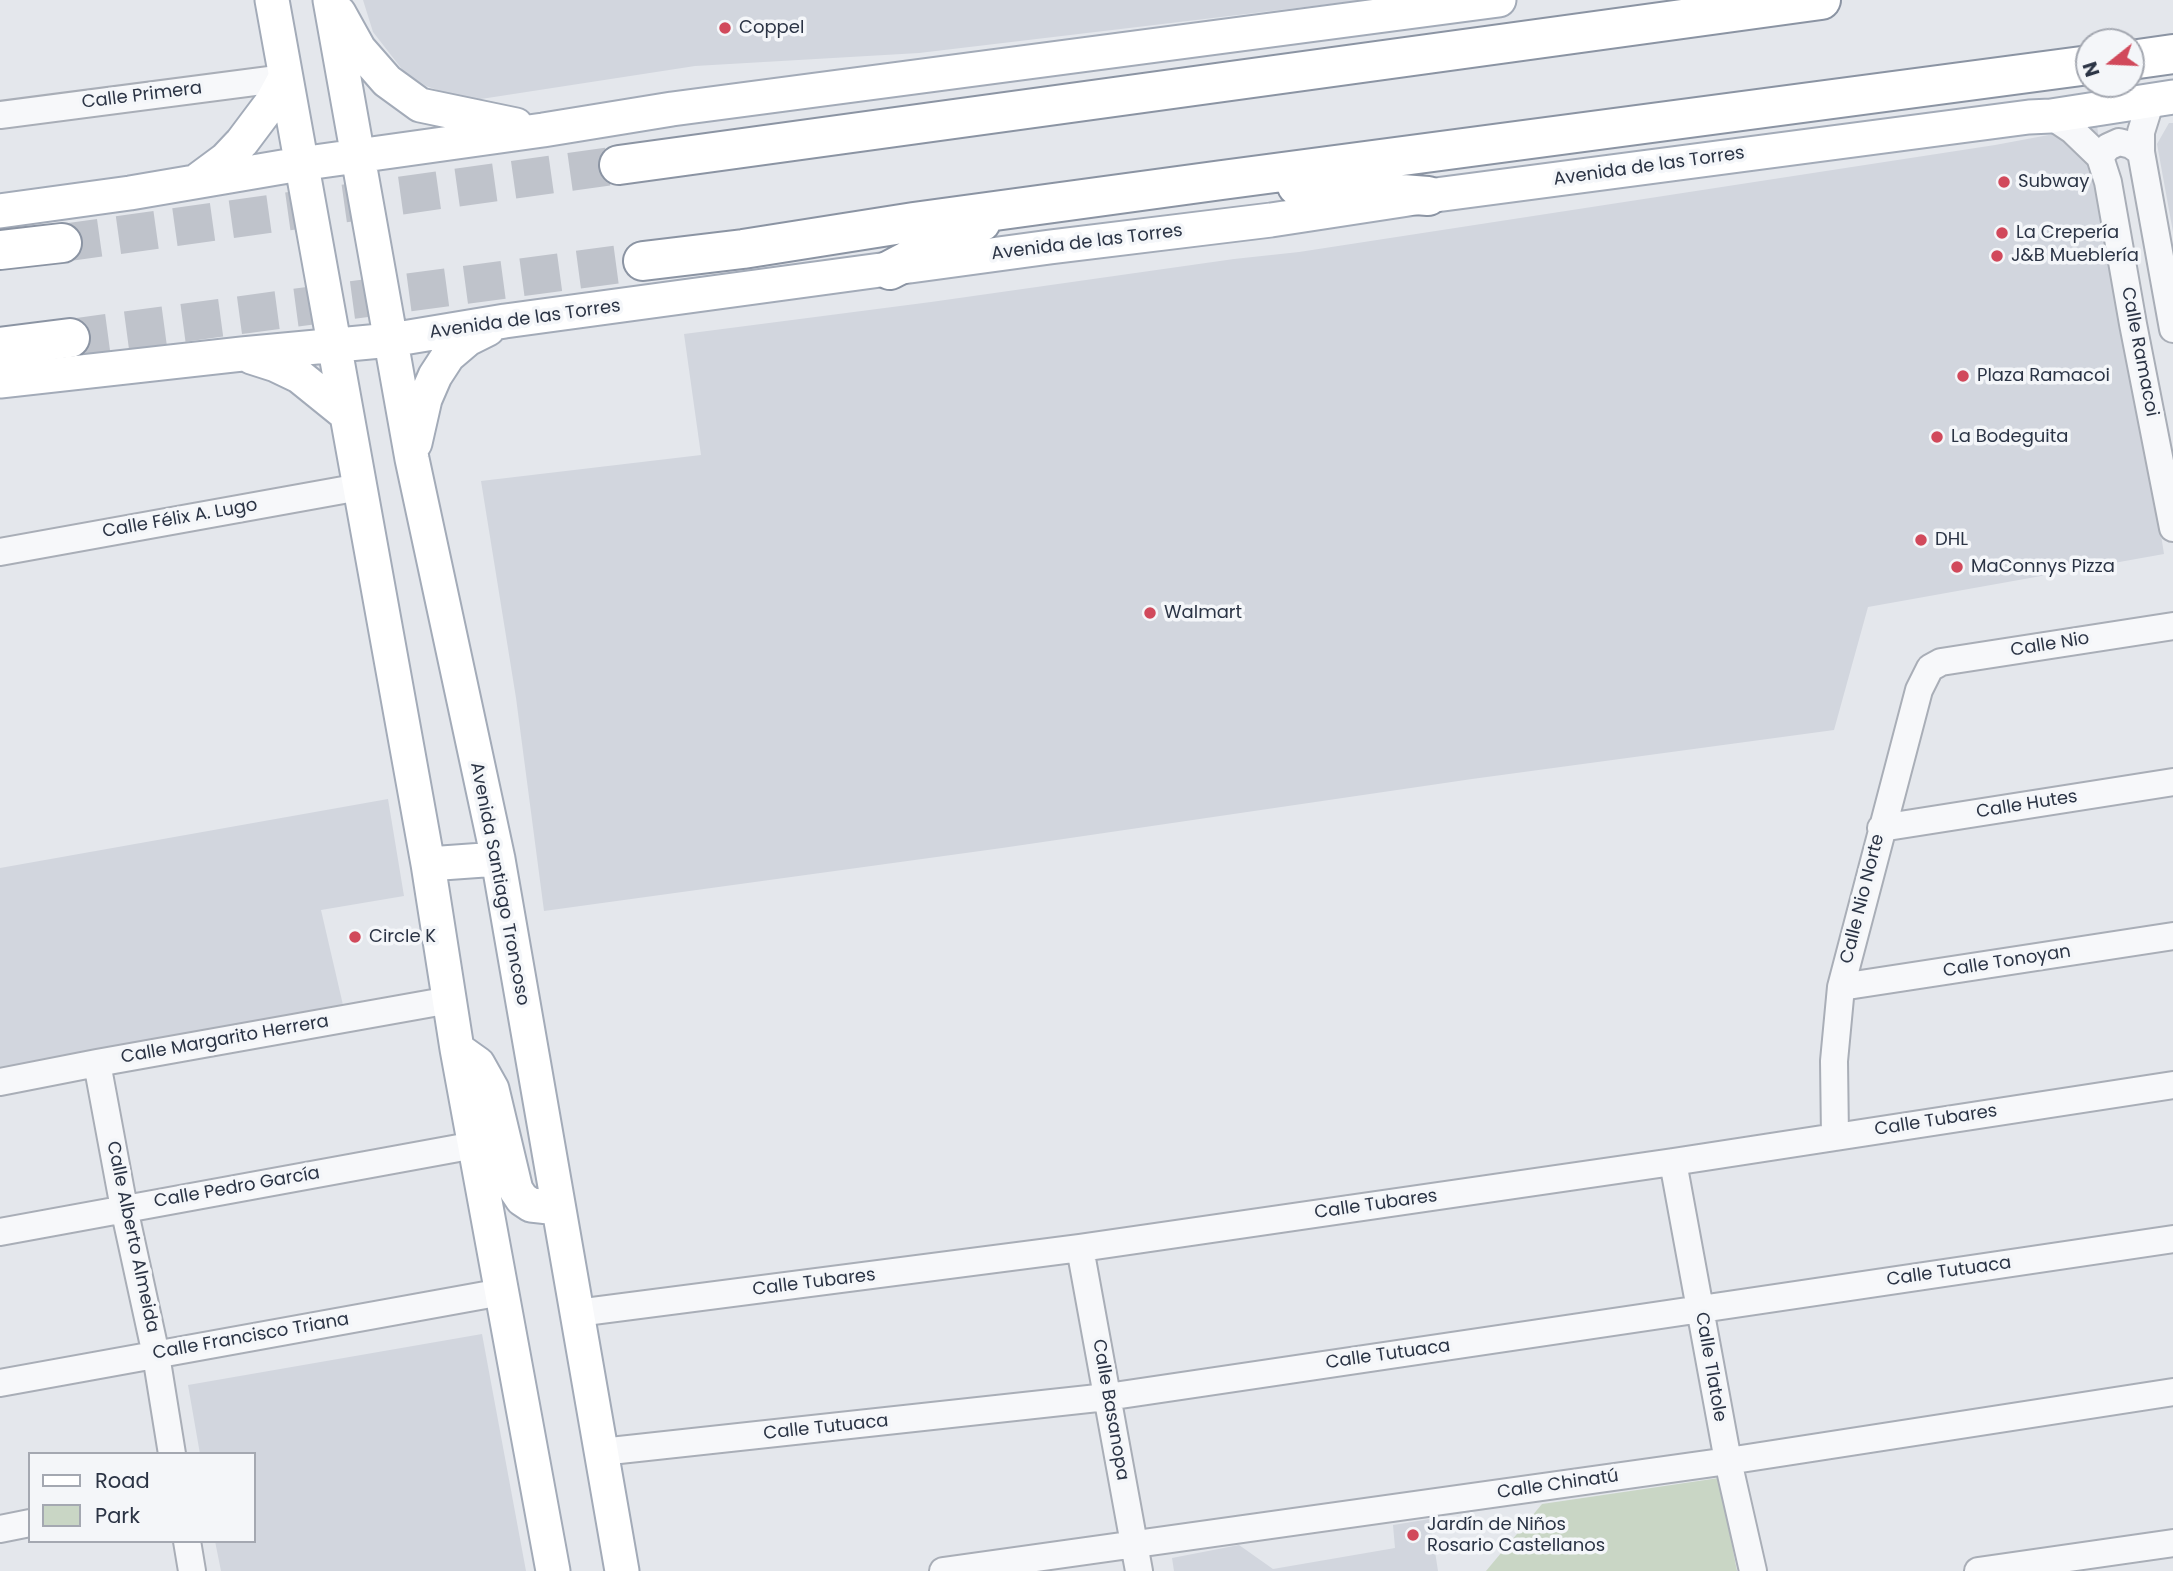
<!DOCTYPE html>
<meta charset="utf-8">
<style>
body{margin:0}
#map{position:relative;width:2173px;height:1571px;overflow:hidden;background:#e4e7ec;font-family:Poppins,sans-serif}
canvas{display:block}
.legend{position:absolute;left:28px;top:1452px;width:228px;height:91px;box-sizing:border-box;background:#f4f6f9;border:2px solid #a4a8b1;margin:0;padding:9px 12px;list-style:none;font-size:21px;color:#2b3445}
.legend li{display:flex;align-items:center;gap:14px;height:35px}
.legend b{width:35px;border:2px solid #a4a8b1}
.north{position:absolute;left:2075px;top:28px;width:70px;height:70px;box-sizing:border-box;background:#f4f6f9;border:2px solid #a4a8b1;border-radius:50%;rotate:252deg;font-size:19px;font-weight:700;line-height:28px;text-align:center;color:#2b3445}
.north::after{content:'';display:block;margin:auto;width:24px;height:32px;background:#d1495b;clip-path:polygon(50% 0,100% 100%,50% 72%,0 100%)}
</style>
<div id="map">
<canvas width="2173" height="1571"></canvas>
<ul class="legend">
<li><b style="height:9px;background:#fff"></b>Road</li>
<li><b style="height:19px;background:#c9d6c5"></b>Park</li>
</ul>
<div class="north">N</div>
</div>
<script>
const ctx = document.querySelector('canvas').getContext('2d');
ctx.lineJoin = 'round';
function paint(path, color) { ctx.fillStyle = color; ctx.fill(path, 'evenodd'); }
const toPath = rows => new Path2D(rows.map(r => 'M' + r).join(''));
function trace(path, color, width, dash) { ctx.strokeStyle = color; ctx.lineWidth = width; ctx.lineCap = dash ? 'butt' : 'round'; ctx.setLineDash(dash || []); ctx.stroke(path); }
function write(font, color, halo, rows, align = 'center') {
  ctx.font = font + ' Poppins,sans-serif'; ctx.lineWidth = 7; ctx.setLineDash([]); ctx.textBaseline = 'middle'; ctx.strokeStyle = halo; ctx.fillStyle = color; for (const [text, x, y, turn = 0] of rows) {
    ctx.save(); ctx.translate(x, y); ctx.rotate((+turn || 0) * Math.PI / 180); ctx.textAlign = isNaN(turn) ? turn : align; if (halo) ctx.strokeText(text, 0, 0); ctx.fillText(text, 0, 0); ctx.restore();
  }
}
const built = toPath([
 [363,0,1364,0,919,53,695,66,468,101,426,86,405,73,373,32],
 [2169,123,2173,123,2173,232,2157,144],
 [2097,126,2164,554,1868,607,1834,730,1472,779,1002,848,544,911,516,698,481,481,701,455,684,334,931,302,1234,259,1299,252,1995,145],
 [388,799,404,896,321,910,343,1005,0,1071,0,868],
 [482,1334,526,1571,221,1571,215,1541,254,1541,254,1454,200,1454,188,1385],
 [1430,1519,1438,1571,1174,1571,1172,1558,1239,1545,1273,1569,1395,1548,1393,1525]
]);
const green = toPath([
 [1719,1478,1737,1571,1486,1571,1542,1504]
]);
const highwayTunnel = toPath([
 [62,243,619,165],
 [70,338,643,261]
]);
const minor = toPath([
 [2151,100,2141,132,2141,152,2173,329],
 [0,115,285,78],
 [2051,116,2072,130,2100,157,2108,182,2133,324,2173,528],
 [2100,157,2108,147,2119,142,2131,145,2141,152],
 [0,552,360,487],
 [1881,828,2173,782],
 [1841,987,2173,936],
 [97,1063,124,1208,156,1355,172,1454],
 [0,1082,97,1063,450,1000],
 [1835,1137,1834,1061,1841,987,1919,690,1930,668,1941,662,2173,626],
 [1673,1162,1728,1461,1753,1571],
 [0,1232,475,1145],
 [1080,1248,1139,1571],
 [577,1313,1080,1248,1673,1162,2173,1085],
 [0,1383,502,1292],
 [601,1452,1107,1397,2173,1239],
 [0,1529,30,1523],
 [187,1541,192,1571],
 [943,1571,1728,1461,2173,1392],
 [1978,1571,2173,1543]
]);
const major = toPath([
 [272,0,428,864,457,1049,553,1571],
 [330,0,412,459,498,859,622,1571],
 [339,13,359,49,387,81,420,105,516,125],
 [199,179,226,159,242,142,272,102,285,78],
 [0,211,130,193,300,164,543,130,672,109,1499,0],
 [251,357,276,365,299,376,346,414],
 [0,381,242,354,391,340,505,321,1050,247,1271,220,1428,196,2029,117,2051,116,2173,97],
 [415,443,425,399,435,376,448,356,468,339,488,329],
 [428,864,498,859],
 [457,1049,478,1064,492,1089,516,1190,522,1199,531,1205,558,1208]
]);
const highway = toPath([
 [2131,60,2173,54],
 [619,165,1821,0],
 [1297,186,1428,196],
 [0,250,62,243],
 [643,261,743,249,914,222,1222,180,2089,65],
 [890,270,981,222],
 [0,347,70,338]
]);
const markers = [
 [725,28,7,"#d1495b"],
 [2004,182,7,"#d1495b"],
 [2002,233,7,"#d1495b"],
 [1997,256,7,"#d1495b"],
 [1963,376,7,"#d1495b"],
 [1937,437,7,"#d1495b"],
 [1921,540,7,"#d1495b"],
 [1957,567,7,"#d1495b"],
 [1150,613,7,"#d1495b"],
 [355,937,7,"#d1495b"],
 [1413,1535,7,"#d1495b"]
];
const poiNames = [
 ["Coppel",739,28],
 ["Subway",2018,182],
 ["La Crepería",2016,233],
 ["J&B Mueblería",2011,256],
 ["Plaza Ramacoi",1977,376],
 ["La Bodeguita",1951,437],
 ["DHL",1935,540],
 ["MaConnys Pizza",1971,567],
 ["Walmart",1164,613],
 ["Circle K",369,937],
 ["Jardín de Niños",1427,1525],
 ["Rosario Castellanos",1427,1546]
];
const streetNames = [
 ["Calle Primera",142,96,-7],
 ["Avenida de las Torres",1649,167,-8],
 ["Avenida de las Torres",1087,243,-7],
 ["Avenida de las Torres",525,320,-8],
 ["Calle Ramacoi",2139,352,79],
 ["Calle Félix A. Lugo",180,519,-10],
 ["Calle Nio",2050,645,-9],
 ["Calle Hutes",2027,805,-9],
 ["Avenida Santiago Troncoso",499,884,79],
 ["Calle Nio Norte",1863,899,-76],
 ["Calle Tonoyan",2007,962,-9],
 ["Calle Margarito Herrera",225,1040,-10],
 ["Calle Tubares",1936,1121,-9],
 ["Calle Pedro García",237,1188,-10],
 ["Calle Tubares",1376,1205,-8],
 ["Calle Alberto Almeida",132,1237,78],
 ["Calle Tutuaca",1949,1272,-8],
 ["Calle Tubares",814,1283,-7],
 ["Calle Francisco Triana",251,1337,-10],
 ["Calle Tutuaca",1388,1355,-8],
 ["Calle Tlatole",1710,1367,80],
 ["Calle Basanopa",1110,1410,80],
 ["Calle Tutuaca",826,1428,-6],
 ["Calle Chinatú",1558,1485,-8]
];
paint(built, '#d2d6de');
paint(green, '#c9d6c5');
trace(highwayTunnel, '#bfc3cb', 38, [38, 19]);
trace(minor, '#a9aeb7', 30);
trace(major, '#a3abb8', 37);
trace(highway, '#8b94a3', 42);
trace(minor, '#f7f8fa', 26);
trace(major, '#fff', 33);
trace(highway, '#fff', 38);
for (const [x, y, r, color] of markers) { const dot = new Path2D(); dot.arc(x, y, r, 0, 2 * Math.PI); ctx.fillStyle = color; ctx.fill(dot); trace(dot, '#f4f6f9', 2.5); }
write('18px', '#2b3445', '#f4f6f9', poiNames, 'left');
write('18px', '#2b3445', '#f4f6f9', streetNames);
</script>
